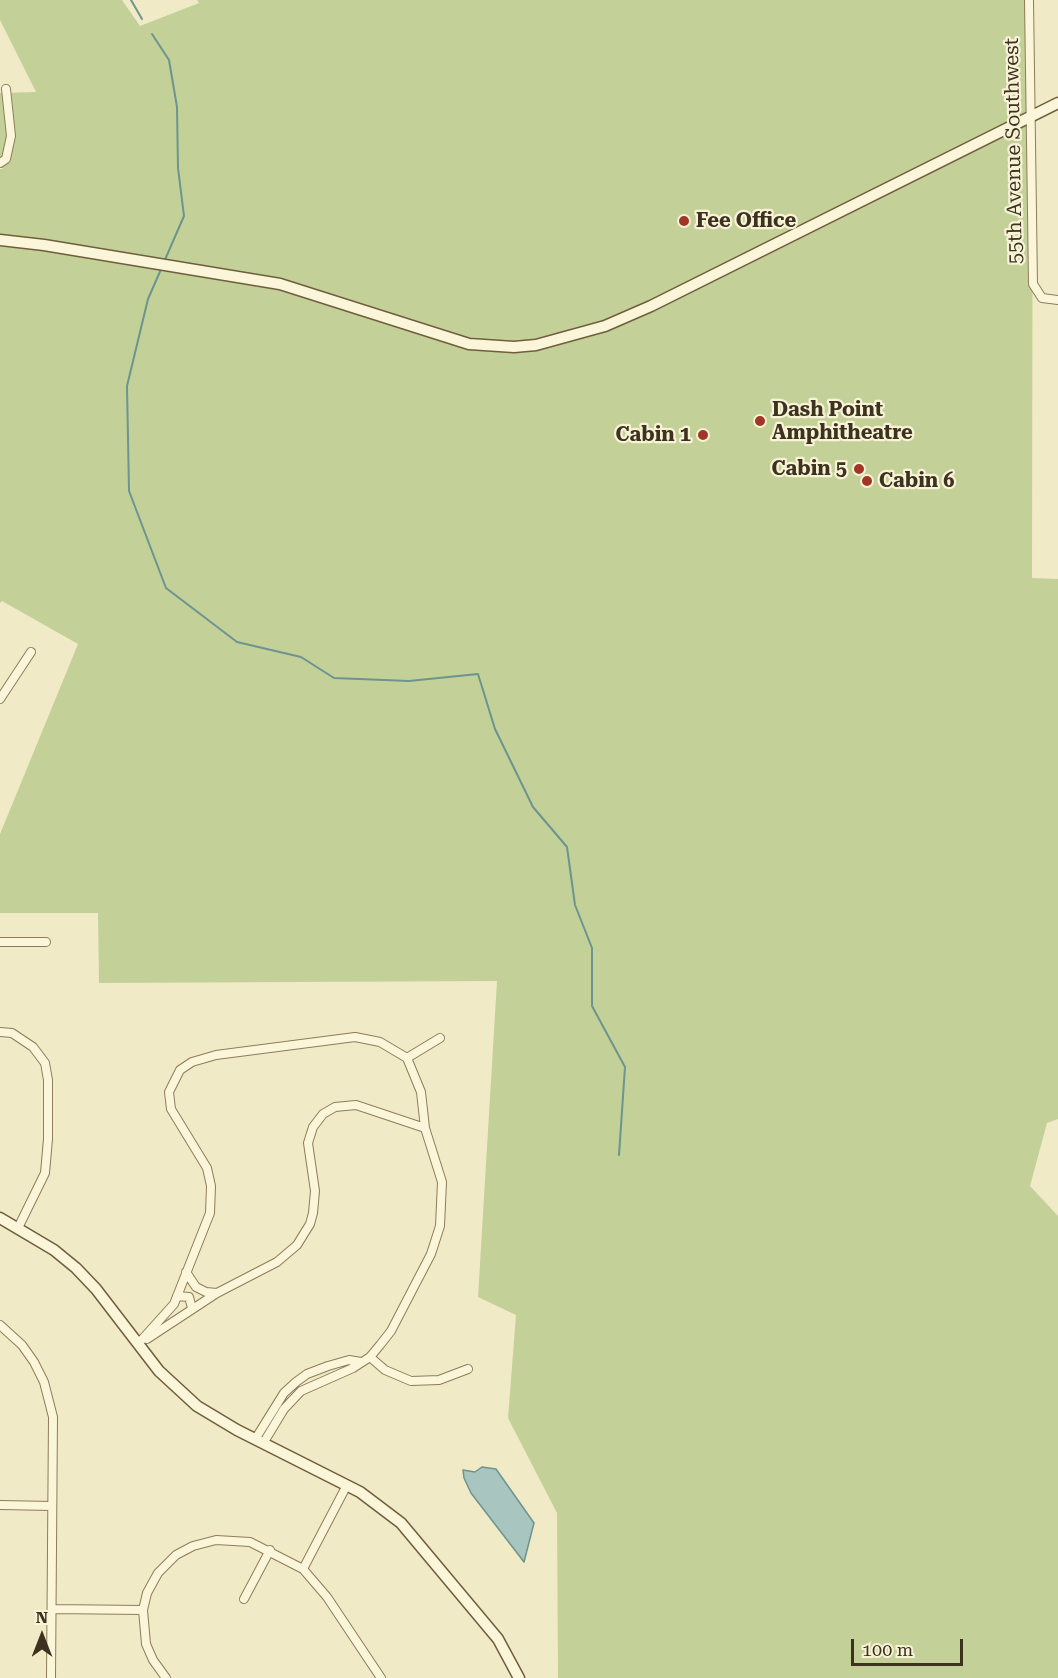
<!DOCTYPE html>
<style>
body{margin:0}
#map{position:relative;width:1058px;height:1678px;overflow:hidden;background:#f1eac6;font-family:"Roboto Serif",serif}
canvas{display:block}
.north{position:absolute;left:12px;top:1606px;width:60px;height:60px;-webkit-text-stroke:4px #f8f2d6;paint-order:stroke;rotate:0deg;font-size:16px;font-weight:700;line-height:24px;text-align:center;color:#3d321f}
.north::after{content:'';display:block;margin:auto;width:21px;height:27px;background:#3d321f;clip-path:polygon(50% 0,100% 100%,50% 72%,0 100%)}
.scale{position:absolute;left:851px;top:1639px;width:112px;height:27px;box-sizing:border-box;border:3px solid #3d321f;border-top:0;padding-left:8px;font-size:18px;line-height:21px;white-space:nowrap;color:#3d321f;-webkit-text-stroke:4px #f8f2d6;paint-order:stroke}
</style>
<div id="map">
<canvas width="1058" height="1678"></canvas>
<div class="north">N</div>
<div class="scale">100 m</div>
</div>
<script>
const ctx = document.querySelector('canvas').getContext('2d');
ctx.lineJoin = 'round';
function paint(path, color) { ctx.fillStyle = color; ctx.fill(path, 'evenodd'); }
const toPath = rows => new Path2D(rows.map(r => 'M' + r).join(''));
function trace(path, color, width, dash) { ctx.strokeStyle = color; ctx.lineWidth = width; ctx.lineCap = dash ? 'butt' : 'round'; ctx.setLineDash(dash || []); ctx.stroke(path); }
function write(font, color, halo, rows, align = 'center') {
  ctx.font = font + ' "Roboto Serif",serif'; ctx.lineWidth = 4.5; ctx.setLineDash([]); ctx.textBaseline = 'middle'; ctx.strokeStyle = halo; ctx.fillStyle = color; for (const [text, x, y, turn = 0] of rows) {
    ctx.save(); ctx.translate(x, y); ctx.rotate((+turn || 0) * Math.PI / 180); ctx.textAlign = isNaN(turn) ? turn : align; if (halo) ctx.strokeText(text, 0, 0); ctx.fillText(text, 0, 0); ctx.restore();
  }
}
const green = toPath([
 [0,0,122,0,140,26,199,3,197,0,1033,0,1032,578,1058,579,1058,1119,1047,1123,1030,1186,1058,1216,1058,1678,558,1678,557,1513,508,1418,516,1315,478,1297,497,981,99,983,98,913,0,913,0,834,78,644,2,601,0,603,0,169,3,169,0,165,0,93,36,92,0,20]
]);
const water = toPath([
 [482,1467,496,1469,534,1523,524,1562,471,1493,464,1478,463,1470,475,1472,482,1467]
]);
const stream = toPath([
 [131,0,142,19],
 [152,34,169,60,177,107,178,168,184,216,164,262],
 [162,267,148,299,127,386,129,491,166,588,237,642,301,657,334,678,409,681,478,674,495,729,533,807,567,847,575,905,592,948,592,1006,625,1067,619,1155]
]);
const street = toPath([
 [1029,0,1033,284,1042,298,1058,300],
 [0,163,6,159,11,136,6,89],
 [0,699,31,652],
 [0,942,46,942],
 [0,1032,12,1033,33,1047,45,1063,48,1080,48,1139,45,1173,18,1228],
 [407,1058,440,1038],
 [186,1272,196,1287,206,1292,217,1293],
 [177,1296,189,1297,192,1308],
 [0,1325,22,1345,34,1362,44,1382,53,1417,51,1678],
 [147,1339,217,1293,277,1262,297,1245,310,1224,313,1213,315,1191,308,1143,313,1127,323,1114,335,1107,356,1105,425,1128],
 [138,1344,174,1304,210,1213,211,1186,207,1168,171,1109,169,1092,180,1070,192,1062,216,1055,355,1037,380,1042,407,1058,421,1092,425,1128,442,1182,440,1226,431,1254,391,1331,380,1345,370,1357,353,1368,301,1391,284,1409,264,1442],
 [370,1357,385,1370,411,1381,439,1380,468,1369],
 [256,1438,284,1393,296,1382,307,1374,328,1366,349,1360,361,1362],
 [0,1505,52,1506],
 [303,1569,347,1485],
 [244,1599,270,1550],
 [52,1609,143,1610],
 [166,1678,153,1660,146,1644,143,1610,147,1593,158,1573,176,1555,193,1546,216,1540,250,1542,303,1569,327,1597,381,1678]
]);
const secondary = toPath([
 [0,240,44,245,280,284,469,344,514,347,536,345,605,326,651,306,1058,103],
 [0,1218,54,1250,76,1268,96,1289,159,1371,197,1406,237,1430,360,1492,401,1523,498,1639,519,1678]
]);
const markers = [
 [684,221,6,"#a13526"],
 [760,421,6,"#a13526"],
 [703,435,6,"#a13526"],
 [859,469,6,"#a13526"],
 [867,481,6,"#a13526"]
];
const streetNames = [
 ["55th Avenue Southwest",1014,151,-91]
];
const poiNames = [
 ["Fee Office",696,221],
 ["Dash Point",772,410],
 ["Amphitheatre",772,433],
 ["Cabin 1",691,435,"right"],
 ["Cabin 5",847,469,"right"],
 ["Cabin 6",879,481]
];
paint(green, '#c3d199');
paint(water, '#a8c5c0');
trace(water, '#6d948f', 1.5);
trace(stream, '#6d948f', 2);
trace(street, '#8e7c5a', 10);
trace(secondary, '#705d3d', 13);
trace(street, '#fbf5da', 8);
trace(secondary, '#fbf5da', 10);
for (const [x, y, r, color] of markers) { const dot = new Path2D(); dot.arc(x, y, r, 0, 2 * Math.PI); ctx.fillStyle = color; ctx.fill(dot); trace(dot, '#f8f2d6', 2); }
write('20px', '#3d321f', '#f8f2d6', streetNames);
write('bold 20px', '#3d321f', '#f8f2d6', poiNames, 'left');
</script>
